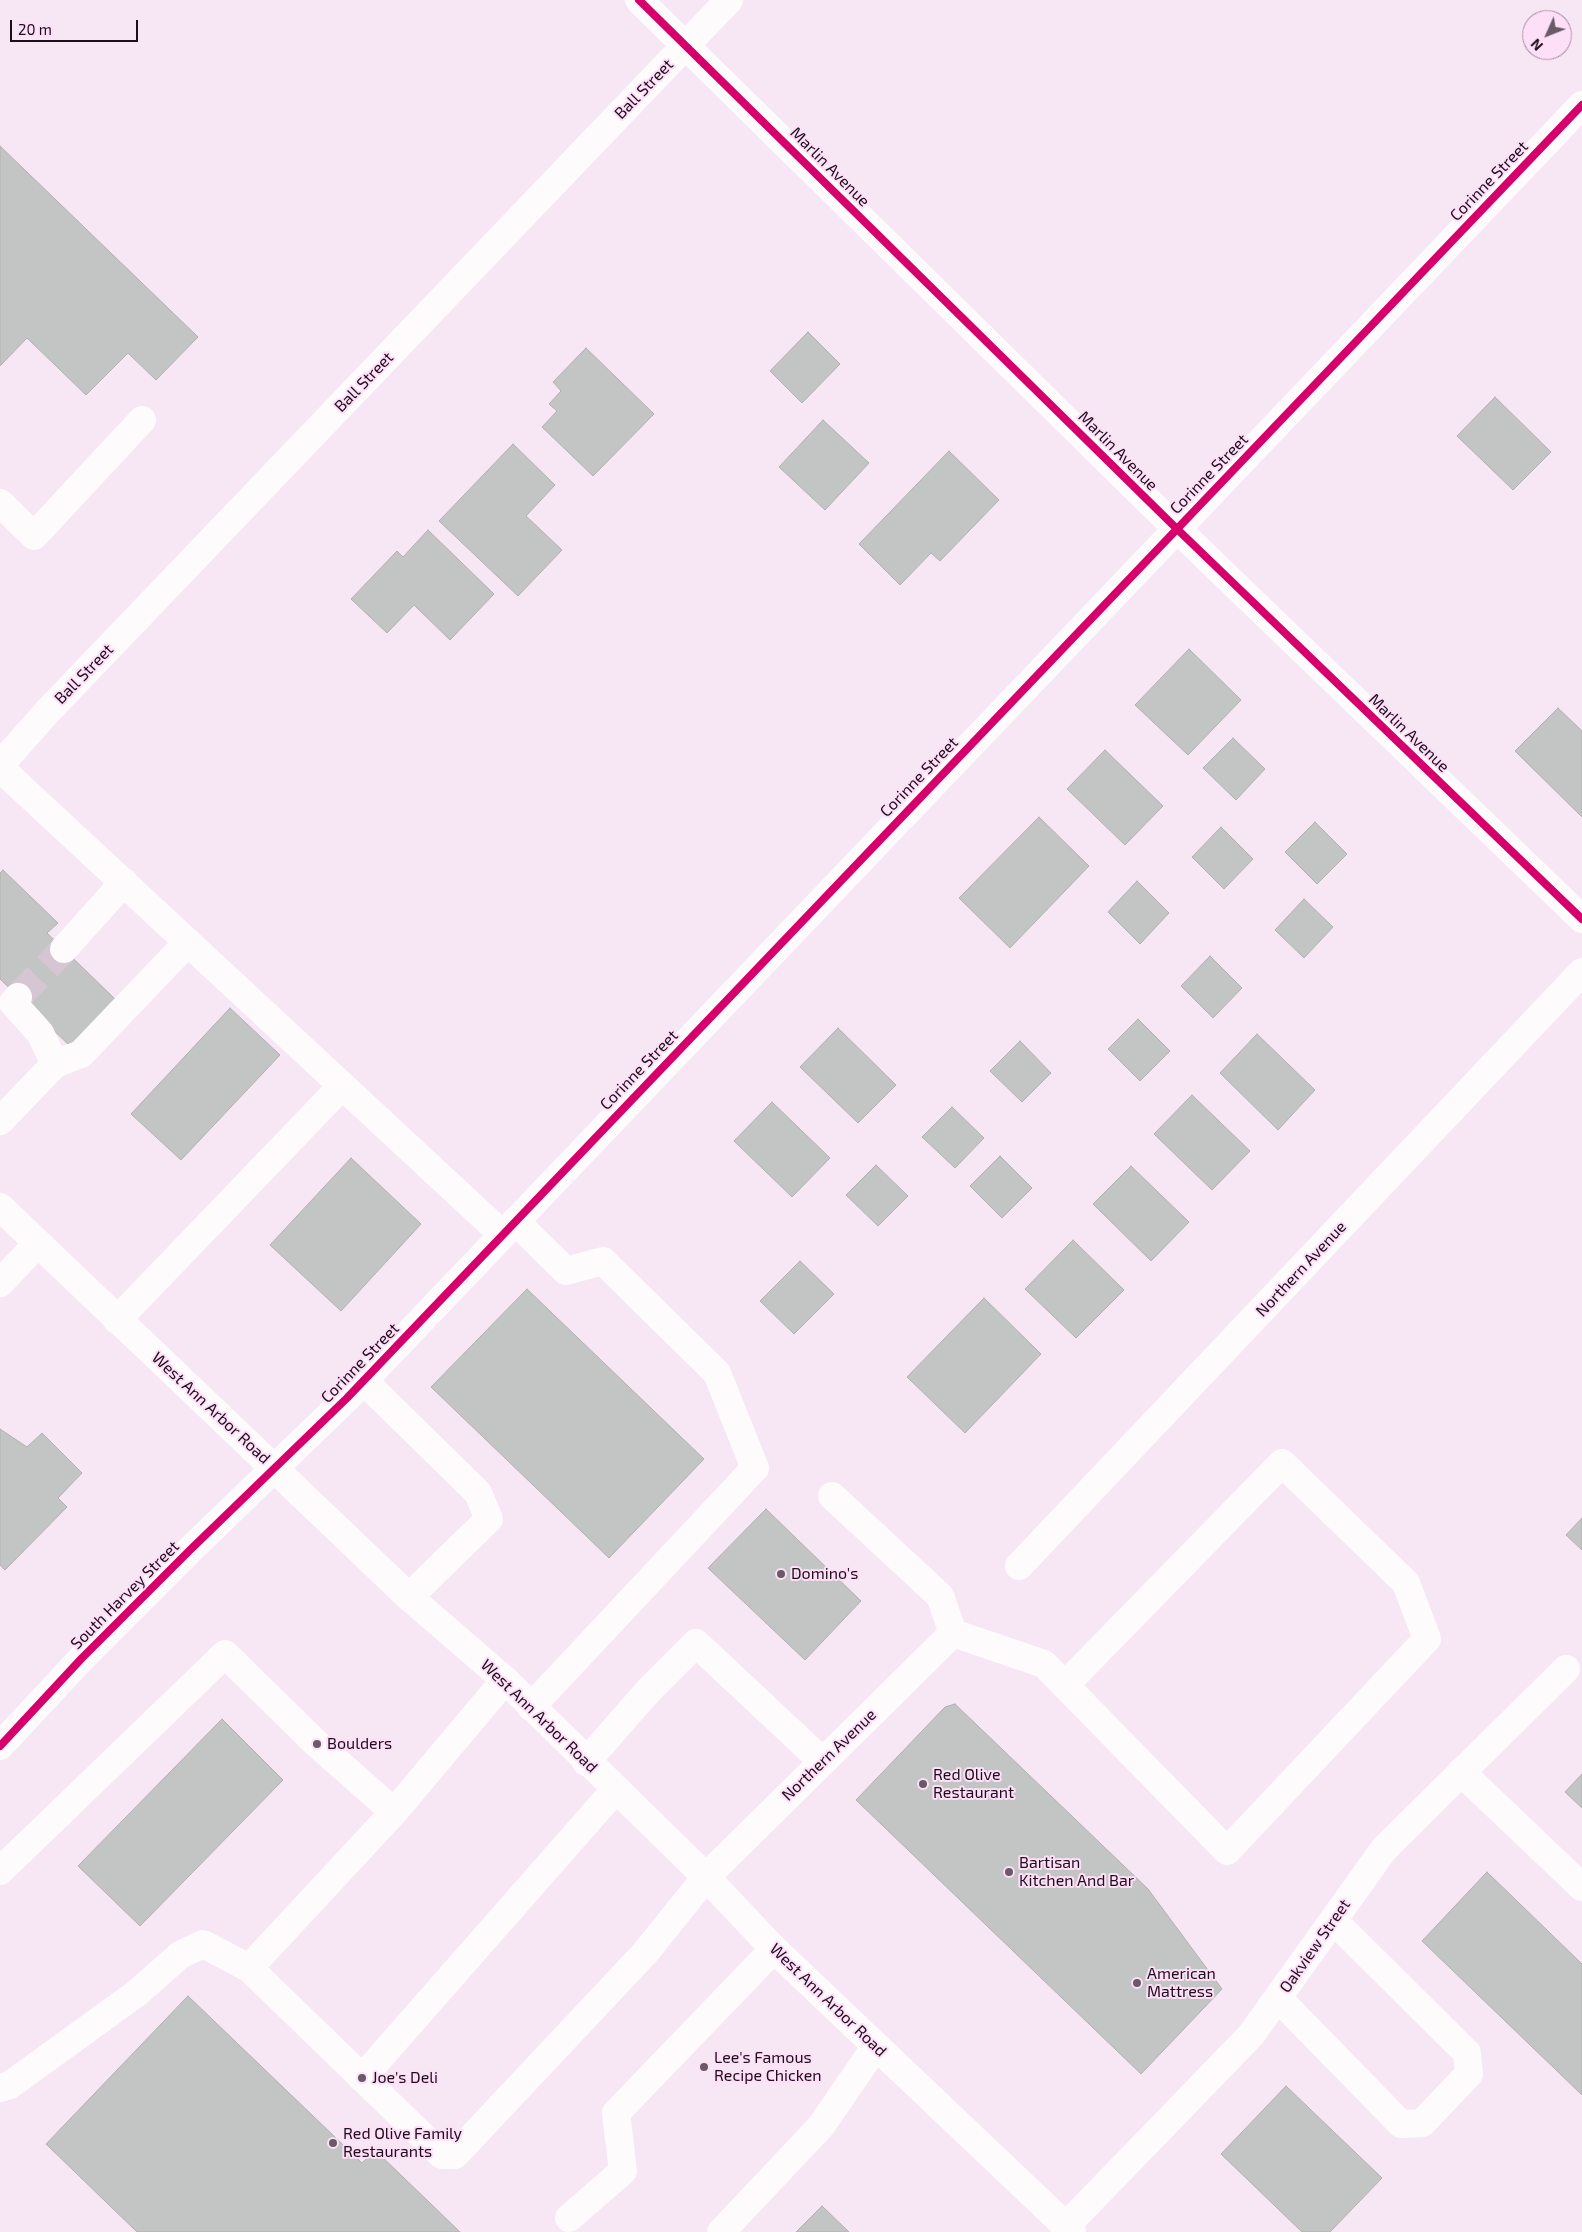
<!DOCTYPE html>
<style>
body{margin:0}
#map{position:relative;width:1582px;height:2232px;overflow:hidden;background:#f7e6f4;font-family:"Exo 2",sans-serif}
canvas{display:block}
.north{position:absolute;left:1522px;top:10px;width:50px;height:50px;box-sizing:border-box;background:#fedff8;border:1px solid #a48ba0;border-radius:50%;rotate:226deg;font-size:14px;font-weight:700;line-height:20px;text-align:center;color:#1e0d1b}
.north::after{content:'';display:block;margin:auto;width:18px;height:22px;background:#6a5967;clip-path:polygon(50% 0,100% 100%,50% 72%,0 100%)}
.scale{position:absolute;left:10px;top:20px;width:128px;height:22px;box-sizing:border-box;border:2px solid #1e0d1b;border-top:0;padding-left:6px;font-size:15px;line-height:18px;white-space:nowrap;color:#1e0d1b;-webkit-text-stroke:4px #fedff8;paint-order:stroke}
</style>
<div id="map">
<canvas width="1582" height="2232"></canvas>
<div class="north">N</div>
<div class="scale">20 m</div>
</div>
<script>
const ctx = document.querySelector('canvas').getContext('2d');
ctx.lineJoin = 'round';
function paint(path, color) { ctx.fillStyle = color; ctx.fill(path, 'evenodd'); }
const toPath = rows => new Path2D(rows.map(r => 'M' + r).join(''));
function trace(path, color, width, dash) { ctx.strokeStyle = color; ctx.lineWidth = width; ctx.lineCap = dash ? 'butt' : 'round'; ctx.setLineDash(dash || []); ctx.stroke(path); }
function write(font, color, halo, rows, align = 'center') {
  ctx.font = font + ' "Exo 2",sans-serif'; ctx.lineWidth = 4; ctx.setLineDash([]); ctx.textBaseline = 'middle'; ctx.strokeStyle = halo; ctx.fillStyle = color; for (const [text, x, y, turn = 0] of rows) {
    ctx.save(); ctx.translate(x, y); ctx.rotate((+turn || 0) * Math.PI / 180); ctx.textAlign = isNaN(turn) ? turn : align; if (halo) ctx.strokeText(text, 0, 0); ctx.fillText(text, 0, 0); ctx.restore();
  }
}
const building = toPath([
 [0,146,198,337,156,380,128,353,86,395,27,338,0,366,0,146],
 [808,332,840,364,802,403,770,371,808,332],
 [586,348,654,414,593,476,542,427,557,411,549,404,561,391,553,382,586,348],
 [1495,397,1551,452,1513,490,1457,436,1495,397],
 [823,420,869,463,825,510,779,467,823,420],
 [513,444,555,485,526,516,562,550,518,596,439,521,513,444],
 [949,451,999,500,940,561,931,553,900,585,859,544,949,451],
 [428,530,494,594,450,640,414,605,387,633,351,599,397,551,403,557,428,530],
 [1189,649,1241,700,1188,755,1135,705,1189,649],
 [1558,708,1582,731,1582,817,1515,751,1558,708],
 [1233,738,1265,769,1236,800,1203,768,1233,738],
 [1105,750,1163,806,1125,845,1067,789,1105,750],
 [1039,817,1089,866,1010,948,959,898,1039,817],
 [1315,822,1347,854,1317,884,1285,852,1315,822],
 [1221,827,1253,859,1224,889,1192,857,1221,827],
 [3,870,58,923,47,933,116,1000,71,1047,0,979,0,873,3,870],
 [1137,881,1169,913,1140,944,1108,912,1137,881],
 [1304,899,1333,927,1304,958,1275,930,1304,899],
 [1210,956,1242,988,1213,1018,1181,986,1210,956],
 [230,1008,280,1055,181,1160,131,1114,230,1008],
 [1138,1019,1170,1051,1140,1081,1108,1049,1138,1019],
 [838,1028,896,1085,858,1123,800,1067,838,1028],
 [1257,1034,1315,1090,1278,1130,1220,1073,1257,1034],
 [1020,1041,1051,1073,1022,1102,990,1071,1020,1041],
 [1192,1095,1250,1151,1212,1190,1154,1134,1192,1095],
 [772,1102,830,1158,792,1197,734,1141,772,1102],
 [952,1107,984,1138,955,1168,922,1137,952,1107],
 [1000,1156,1032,1188,1002,1218,970,1186,1000,1156],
 [351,1158,421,1224,341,1311,270,1245,351,1158],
 [876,1165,908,1196,878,1226,846,1195,876,1165],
 [1131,1166,1189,1222,1151,1261,1093,1204,1131,1166],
 [1073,1240,1124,1290,1076,1338,1025,1289,1073,1240],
 [800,1261,834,1294,794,1334,760,1301,800,1261],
 [527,1289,704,1459,609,1558,431,1387,527,1289],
 [984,1298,1041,1354,965,1433,907,1377,984,1298],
 [0,1429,27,1447,42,1433,82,1473,58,1498,67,1507,5,1570,0,1565,0,1429],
 [766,1509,861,1601,805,1660,708,1568,766,1509],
 [1582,1518,1582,1550,1566,1535,1582,1518],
 [955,1704,1148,1889,1222,1989,1141,2074,856,1800,945,1707,955,1704],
 [222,1719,283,1780,140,1926,78,1866,222,1719],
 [1582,1774,1582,1808,1565,1792,1582,1774],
 [1487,1872,1582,1964,1582,2095,1422,1941,1487,1872],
 [188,1996,362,2163,375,2150,460,2232,137,2232,46,2144,188,1996],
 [1286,2086,1382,2178,1330,2232,1302,2232,1221,2154,1286,2086],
 [822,2206,849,2232,796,2232,822,2206]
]);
const minorTunnel = toPath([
 [18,997,64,949]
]);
const minor = toPath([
 [639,0,1176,528,1582,919],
 [0,503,34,536,142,420],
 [0,765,48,711,729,0],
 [0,768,502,1234],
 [64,949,124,882],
 [18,997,13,1003,40,1033,55,1064],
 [0,1121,55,1064,81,1054,188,942],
 [515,1221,566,1271,603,1261,717,1373,755,1468,531,1707],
 [0,1283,37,1244],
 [117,1320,342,1086],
 [363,1380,478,1493,489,1519,409,1597],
 [832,1496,940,1596,953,1633],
 [1019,1566,1582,972],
 [953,1633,1044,1664,1227,1851,1427,1639,1406,1583,1282,1463,1065,1685],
 [0,1746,82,1658,190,1550,347,1398,1582,105],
 [586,1762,649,1690,696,1643,822,1761],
 [1461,1772,1582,1887],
 [0,1871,225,1654,317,1744,394,1812],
 [249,1968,394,1812,505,1680],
 [1278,1998,1401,2124,1422,2123,1469,2074,1467,2053,1333,1920],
 [362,2078,615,1790],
 [0,2088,10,2085,137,1993,180,1955,203,1944,249,1968,442,2155,455,2155,645,1953,706,1877,953,1633],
 [569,2218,623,2171,616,2113,774,1949],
 [1066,2226,1251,2035,1384,1849,1566,1669],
 [721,2232,821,2126,876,2046]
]);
const major = toPath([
 [0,1207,409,1597,505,1680,706,1877,774,1949,1072,2232]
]);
const cycleway = toPath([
 [639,0,1176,528,1582,919],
 [0,1746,82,1658,190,1550,347,1398,1582,105]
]);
const markers = [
 [781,1574,5,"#6a5967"],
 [317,1744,5,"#6a5967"],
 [923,1784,5,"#6a5967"],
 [1009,1872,5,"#6a5967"],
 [1137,1983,5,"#6a5967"],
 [704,2067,5,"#6a5967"],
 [362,2078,5,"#6a5967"],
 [333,2143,5,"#6a5967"]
];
const streetNames = [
 ["Ball Street",644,89,-46],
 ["Marlin Avenue",830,167,45],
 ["Corinne Street",1489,181,-46],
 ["Ball Street",364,382,-46],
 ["Marlin Avenue",1118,451,45],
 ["Corinne Street",1209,474,-46],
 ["Ball Street",84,674,-46],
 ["Marlin Avenue",1409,733,44],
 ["Corinne Street",919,777,-46],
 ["Corinne Street",639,1070,-46],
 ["Northern Avenue",1301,1269,-47],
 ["Corinne Street",360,1363,-46],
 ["West Ann Arbor Road",211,1408,43],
 ["South Harvey Street",125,1595,-45],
 ["West Ann Arbor Road",539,1716,44],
 ["Northern Avenue",829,1755,-44],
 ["Oakview Street",1315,1946,-55],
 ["West Ann Arbor Road",828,2000,44]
];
const poiNames = [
 ["Domino's",791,1574],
 ["Boulders",327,1744],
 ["Red Olive",933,1775],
 ["Restaurant",933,1793],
 ["Bartisan",1019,1863],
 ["Kitchen And Bar",1019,1881],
 ["American",1147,1974],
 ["Mattress",1147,1992],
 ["Lee's Famous",714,2058],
 ["Recipe Chicken",714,2076],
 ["Joe's Deli",372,2078],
 ["Red Olive Family",343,2134],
 ["Restaurants",343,2152]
];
paint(building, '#c3c5c4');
trace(building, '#b0b1b0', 1);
trace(minorTunnel, '#d6c5d3', 28, [28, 14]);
trace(minor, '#fefbfd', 28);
trace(major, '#fefbfd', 28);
trace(cycleway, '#d6006c', 8);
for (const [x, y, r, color] of markers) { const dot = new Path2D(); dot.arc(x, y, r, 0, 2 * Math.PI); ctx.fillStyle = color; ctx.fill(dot); trace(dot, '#fedff8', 2); }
write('16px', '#1e0d1b', '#fedff8', streetNames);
write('16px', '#1e0d1b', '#fedff8', poiNames, 'left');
</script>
